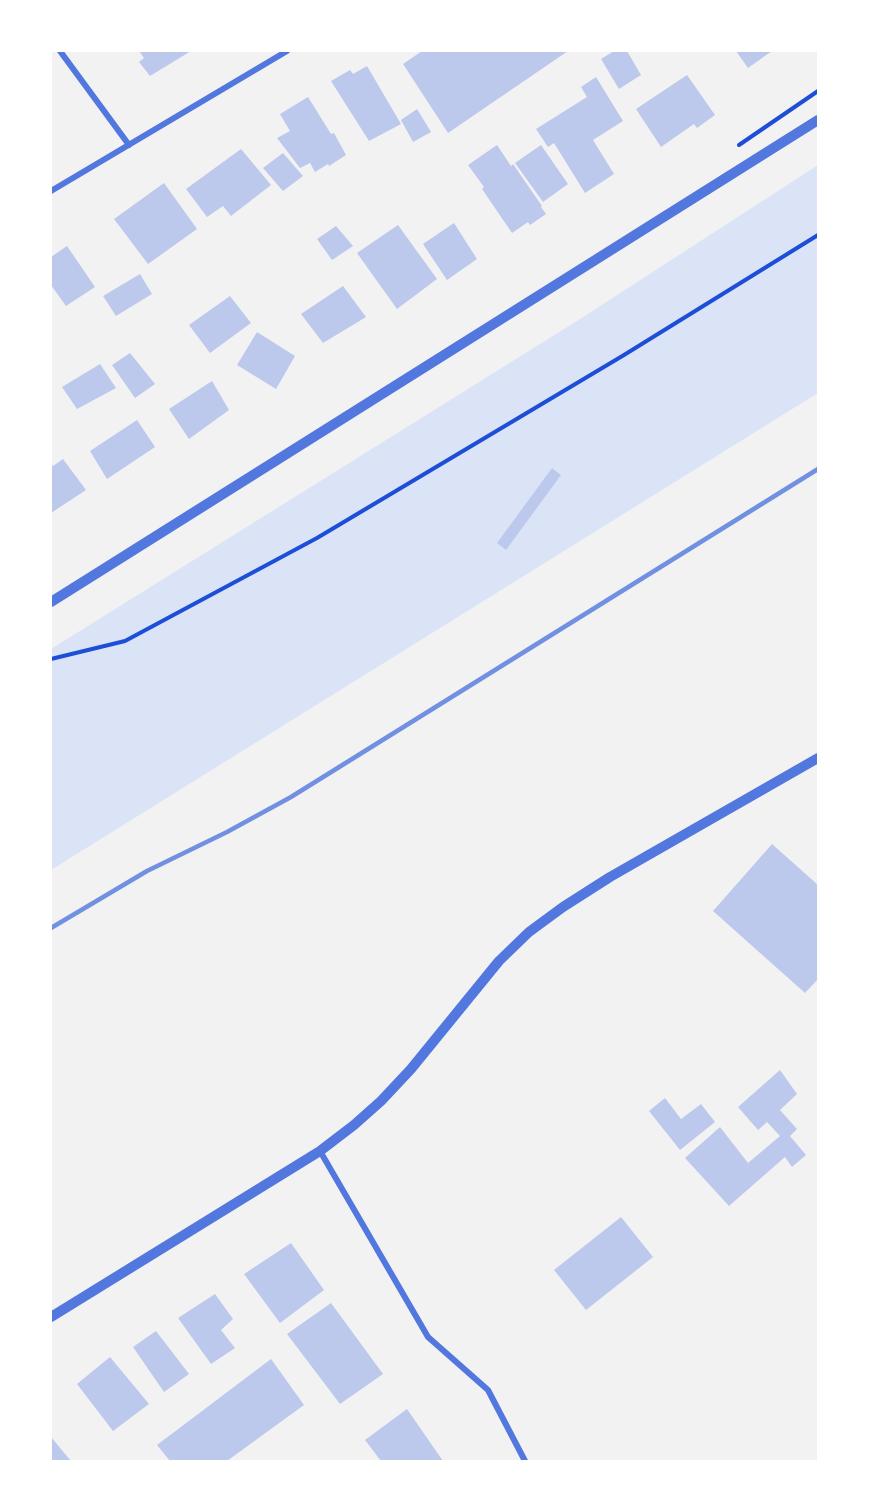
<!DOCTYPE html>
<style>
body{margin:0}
#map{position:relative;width:869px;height:1512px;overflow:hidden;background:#f2f2f2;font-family:Spectral,serif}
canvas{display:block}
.frame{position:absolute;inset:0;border:52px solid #fff;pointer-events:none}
</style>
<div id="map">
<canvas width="869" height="1512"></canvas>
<div class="frame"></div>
</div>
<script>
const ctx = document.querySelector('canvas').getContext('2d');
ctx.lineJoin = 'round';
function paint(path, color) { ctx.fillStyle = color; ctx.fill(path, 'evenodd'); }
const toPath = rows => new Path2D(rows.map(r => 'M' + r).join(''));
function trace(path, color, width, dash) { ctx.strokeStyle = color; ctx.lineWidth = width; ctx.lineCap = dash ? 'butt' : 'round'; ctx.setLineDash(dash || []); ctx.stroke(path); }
const green = toPath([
 [818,165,818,393,51,870,51,649,580,319]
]);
const building = toPath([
 [139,51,191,51,150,76,139,62,144,58],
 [422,51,568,51,448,133,403,64],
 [614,51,627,51,641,75,619,89,601,59],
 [736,51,772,51,748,68],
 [367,66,401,124,369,141,331,81,350,70,353,74],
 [687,75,715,115,697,128,694,124,661,147,636,109],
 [596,77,623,121,593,140,614,174,585,193,554,143,548,147,536,129,587,97,581,87],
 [308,97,331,134,334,133,346,155,329,166,328,164,315,172,310,163,300,168,277,138,290,131,280,114],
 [417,109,431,132,413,142,401,120],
 [497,145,511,166,513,164,542,206,541,207,546,214,530,225,528,222,512,233,482,189,484,187,468,165],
 [541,145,568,184,543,202,515,163],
 [241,149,271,185,231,216,223,206,207,217,186,189],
 [283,153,303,176,283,191,263,168],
 [164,183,197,229,148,264,114,219],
 [454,223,477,259,447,280,423,244],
 [398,225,437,279,397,309,357,253],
 [336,226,353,246,332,260,317,239],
 [67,246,95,287,66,306,51,285,51,257],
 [140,274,152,294,116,316,103,296],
 [343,286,366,317,323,343,301,314],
 [230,296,251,323,210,353,189,325],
 [257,332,295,356,276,389,237,365],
 [130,353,155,384,135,398,112,365],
 [100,364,116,388,77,409,62,387],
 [212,381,229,410,189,439,169,409],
 [137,420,155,447,107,479,90,451],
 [63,459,86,490,51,513,51,463,53,466],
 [552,468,561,475,506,550,497,543],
 [772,844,818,885,818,979,805,993,713,911],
 [780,1070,797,1094,780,1110,797,1129,790,1136,806,1155,792,1167,785,1157,729,1206,685,1158,720,1127,748,1163,780,1136,767,1122,758,1130,738,1107],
 [665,1098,681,1119,701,1104,715,1122,680,1150,649,1111],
 [621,1217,653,1257,586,1310,554,1270],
 [291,1243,324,1290,280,1323,244,1274],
 [215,1294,233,1319,221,1330,235,1348,211,1364,178,1318],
 [331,1303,383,1374,340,1404,287,1334],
 [156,1331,189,1374,164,1392,133,1347],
 [110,1357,149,1404,113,1431,77,1384],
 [271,1359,304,1405,227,1461,170,1461,157,1445],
 [407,1409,443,1461,381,1461,365,1440],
 [51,1437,71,1461,51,1461]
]);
const path = toPath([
 [739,145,818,91],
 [51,659,125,641,317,538,624,355,818,235]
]);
const minor = toPath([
 [60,51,129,145],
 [51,191,287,51],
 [320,1151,428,1337,488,1390,525,1461]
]);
const tertiary = toPath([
 [51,602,818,120],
 [51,1317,320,1151,354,1125,381,1101,411,1069,499,961,529,932,563,907,610,877,818,758]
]);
const rail = toPath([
 [51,928,147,871,227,832,291,797,818,469]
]);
paint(green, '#dbe4f7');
paint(building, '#bdc9ec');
trace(path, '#1d4ed8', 4);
trace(minor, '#5277de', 6);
trace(tertiary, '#5277de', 10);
trace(rail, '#7290e2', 4.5);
</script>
